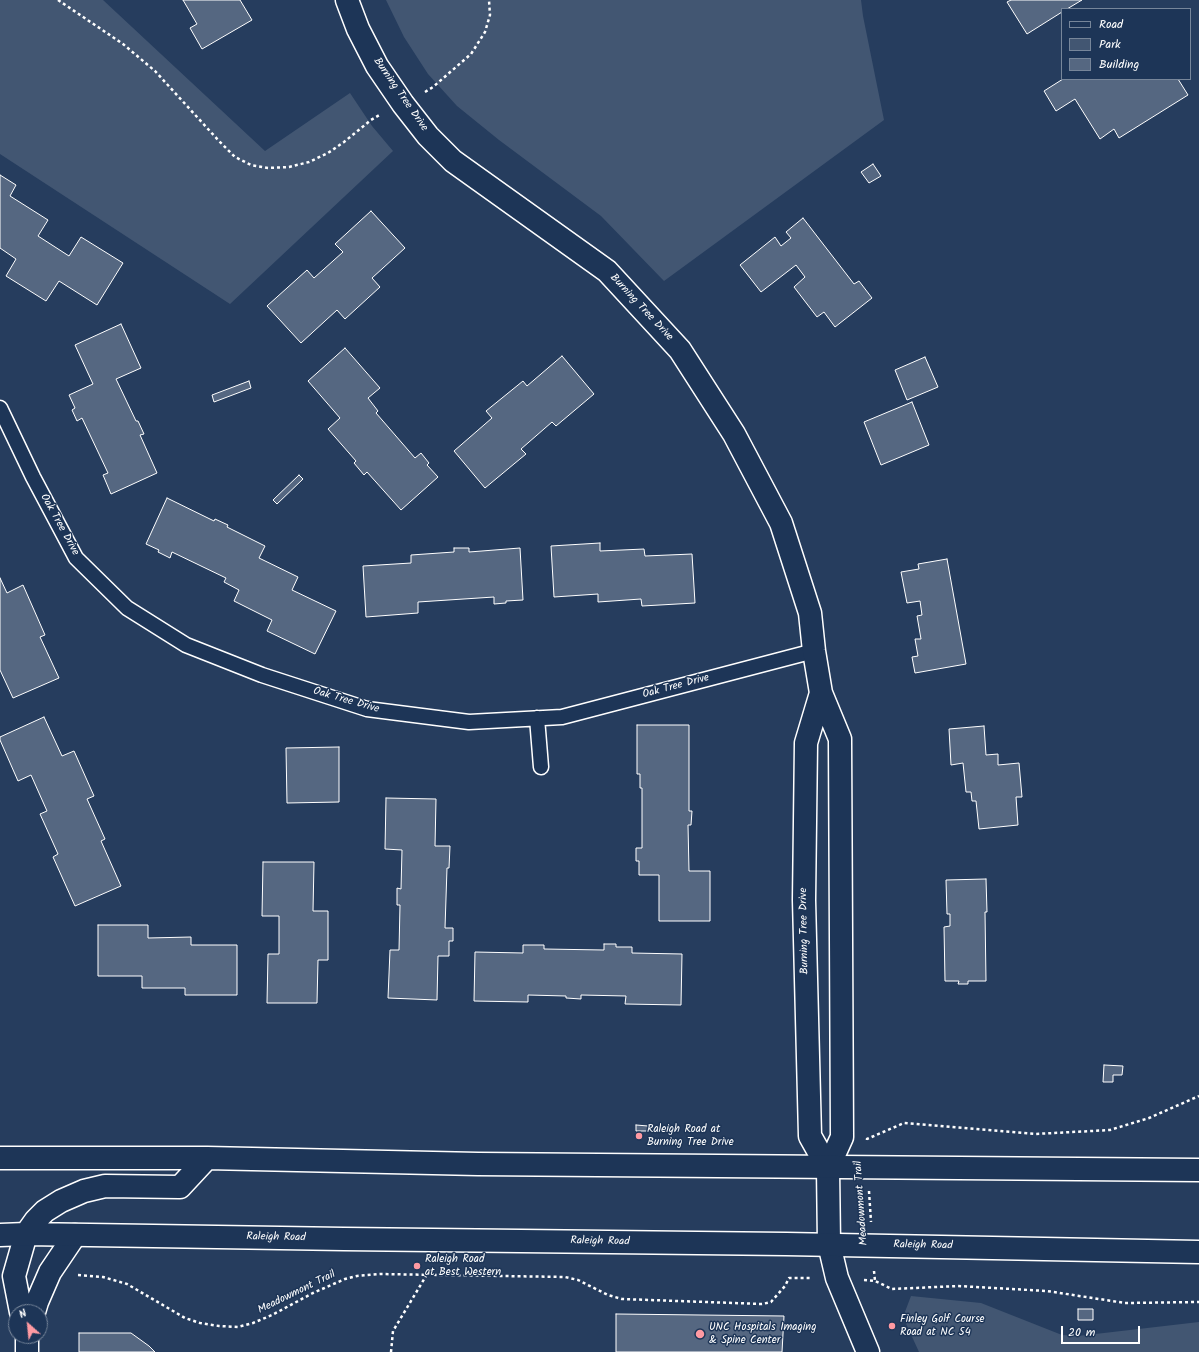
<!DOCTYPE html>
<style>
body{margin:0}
#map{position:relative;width:1199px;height:1352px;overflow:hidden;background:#263d5e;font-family:Kalam,sans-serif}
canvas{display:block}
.legend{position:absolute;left:1061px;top:8px;width:130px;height:72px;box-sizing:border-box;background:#1d3557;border:1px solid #77869a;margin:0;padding:5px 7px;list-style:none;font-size:12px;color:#fff}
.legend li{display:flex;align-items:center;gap:8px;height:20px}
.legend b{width:20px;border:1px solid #77869a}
.north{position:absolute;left:8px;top:1304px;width:40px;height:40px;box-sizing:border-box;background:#1d3557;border:1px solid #77869a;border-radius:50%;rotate:333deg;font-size:11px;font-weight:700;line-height:16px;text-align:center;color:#fff}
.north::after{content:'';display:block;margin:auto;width:14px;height:18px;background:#ff9aa2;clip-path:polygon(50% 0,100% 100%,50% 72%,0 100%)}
.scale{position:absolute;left:1061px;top:1326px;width:79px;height:18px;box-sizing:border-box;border:2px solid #fff;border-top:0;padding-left:5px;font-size:12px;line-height:14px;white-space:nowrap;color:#fff;-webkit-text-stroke:3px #1d3557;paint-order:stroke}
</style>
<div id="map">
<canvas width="1199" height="1352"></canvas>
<ul class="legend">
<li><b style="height:5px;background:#1d3557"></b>Road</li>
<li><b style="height:11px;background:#425672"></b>Park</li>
<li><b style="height:11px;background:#556781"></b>Building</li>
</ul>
<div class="north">N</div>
<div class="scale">20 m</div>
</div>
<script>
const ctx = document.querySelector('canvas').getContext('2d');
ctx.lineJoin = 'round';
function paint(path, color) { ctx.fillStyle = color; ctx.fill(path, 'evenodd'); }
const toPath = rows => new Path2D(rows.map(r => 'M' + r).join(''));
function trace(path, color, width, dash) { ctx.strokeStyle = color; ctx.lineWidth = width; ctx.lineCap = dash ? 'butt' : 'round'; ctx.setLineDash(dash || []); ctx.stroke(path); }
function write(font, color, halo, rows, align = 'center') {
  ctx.font = font + ' Kalam,sans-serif'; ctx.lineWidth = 3; ctx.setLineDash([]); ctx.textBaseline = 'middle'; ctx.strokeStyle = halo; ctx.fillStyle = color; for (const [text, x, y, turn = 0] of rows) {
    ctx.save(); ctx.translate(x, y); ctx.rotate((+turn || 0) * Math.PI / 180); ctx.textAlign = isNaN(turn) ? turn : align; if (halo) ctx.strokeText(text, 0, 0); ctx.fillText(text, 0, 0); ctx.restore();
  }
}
const green = toPath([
 [0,0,103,0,265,151,350,93,372,126,393,151,230,304,0,154],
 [386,0,861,0,863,16,884,120,664,281,601,216,499,140,457,106,428,74,404,37],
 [911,1296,981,1303,1062,1335,1078,1336,1199,1322,1199,1352,919,1352,903,1317]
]);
const building = toPath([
 [183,0,240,0,252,20,202,49,190,28,197,24,183,0],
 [1011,0,1082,0,1067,9,1062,9,1062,12,1027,34,1007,2,1011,0],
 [1063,79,1178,79,1188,95,1119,138,1114,129,1100,139,1075,99,1056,111,1044,91,1063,79],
 [873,164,881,176,869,183,861,172,873,164],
 [0,175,16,185,10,196,48,220,38,236,69,256,81,237,123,263,97,305,59,281,46,301,6,276,16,259,0,248,0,175],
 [371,211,405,248,372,278,380,287,345,319,337,310,301,343,267,306,307,270,314,278,343,252,335,244,371,211],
 [803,218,854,284,859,281,872,298,835,327,824,312,817,317,794,287,805,277,796,265,761,292,740,265,775,237,781,246,791,238,786,232,803,218],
 [121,324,141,368,116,379,136,421,138,421,144,434,140,435,157,473,111,494,103,475,108,473,82,418,77,421,72,410,75,408,69,395,93,384,75,345,121,324],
 [345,348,380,388,368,398,378,411,376,413,415,458,421,453,429,463,427,465,438,477,401,510,367,472,364,475,354,463,356,461,328,429,340,418,308,381,345,348],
 [562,356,594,394,556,426,552,422,521,449,526,454,485,488,454,451,492,418,486,411,523,381,527,386,562,356],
 [925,357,938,387,907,400,895,370,925,357],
 [249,381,251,388,214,402,212,395,249,381],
 [912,402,929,445,881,465,864,422,912,402],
 [299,475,303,479,277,504,273,500,299,475],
 [167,498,214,521,215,519,228,525,227,527,265,546,259,558,298,577,292,590,336,611,315,654,267,631,272,620,234,601,239,590,224,582,226,578,172,552,170,558,158,552,159,550,146,544,167,498],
 [600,543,600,551,644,549,645,556,692,554,695,603,642,606,641,599,598,602,598,594,554,597,551,546,600,543],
 [454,548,469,548,469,552,520,548,523,600,506,601,506,603,494,604,494,597,418,602,418,613,366,617,363,566,411,563,411,555,454,552,454,548],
 [947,559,966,664,915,673,912,657,918,656,915,639,921,639,917,616,922,615,920,601,907,603,901,572,919,569,918,564,947,559],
 [0,578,7,593,23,585,45,635,40,637,59,678,13,698,0,670,0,578],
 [44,717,62,756,74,751,94,796,87,799,105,839,101,841,121,886,75,906,53,857,58,854,40,814,47,811,31,775,18,781,0,740,0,737,44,717],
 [637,725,689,725,689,811,692,811,691,825,688,825,689,871,710,871,710,921,659,921,659,875,639,875,639,861,636,861,636,848,642,848,642,788,640,788,640,774,637,774,637,725],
 [984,726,986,755,998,754,998,765,1019,763,1022,797,1016,797,1018,825,979,829,976,801,972,801,971,792,966,792,963,763,951,765,949,729,984,726],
 [339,747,339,802,287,803,286,748,339,747],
 [386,798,436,799,435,846,450,846,449,868,447,868,445,928,453,928,453,941,449,941,449,956,438,956,437,1000,388,998,390,950,399,950,400,905,397,905,397,888,401,889,402,850,385,849,386,798],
 [263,862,314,862,313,911,328,911,328,960,318,960,317,1003,267,1003,268,954,279,954,279,916,262,916,263,862],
 [986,879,987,912,985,912,986,981,968,981,968,984,958,984,959,981,945,981,944,927,950,926,950,914,947,914,946,880,986,879],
 [98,925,148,925,148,938,191,937,191,945,237,945,237,995,185,995,185,988,142,988,142,976,98,976,98,925],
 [604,944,616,944,616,947,632,947,632,953,682,954,681,1005,625,1004,626,996,581,995,581,999,566,998,566,996,528,995,528,1002,474,1001,475,952,523,953,523,945,544,945,544,949,604,950,604,944],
 [1104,1065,1123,1066,1122,1075,1113,1075,1113,1082,1103,1082,1104,1065],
 [636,1125,648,1126,648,1131,636,1131,636,1125],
 [1078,1309,1093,1309,1093,1320,1078,1320,1078,1309],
 [616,1314,784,1316,782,1352,616,1352,616,1314],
 [79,1333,131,1333,149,1346,155,1352,79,1352,79,1333]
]);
const path = toPath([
 [58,0,123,44,155,71,219,141,235,157,251,165,268,168,289,167,309,162,328,153,344,142,371,120,381,114],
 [425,92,433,87,471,54,485,32,490,15,489,0],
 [867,1140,867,1139,904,1123,1035,1134,1110,1130,1149,1118,1199,1096],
 [869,1191,871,1222],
 [874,1271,875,1281],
 [78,1275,103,1277,127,1284,185,1318,200,1323,219,1326,238,1327,253,1323,272,1315,313,1293,345,1279,357,1276,380,1274,565,1277,578,1280,608,1295,622,1299,762,1304,771,1302,785,1286,789,1278,811,1278],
 [864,1280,875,1281,892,1289,958,1286,1047,1291,1125,1303,1199,1302],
 [391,1352,393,1331,426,1276]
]);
const service = toPath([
 [0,408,33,477,76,558,127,608,186,645,262,675,367,709,469,722,562,717,814,651],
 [537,718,541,767]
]);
const minor = toPath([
 [347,0,358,29,377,66,403,104,428,136,453,161,607,271,680,350,734,434,781,523,810,613,814,651,821,693,840,739,842,1137,828,1168],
 [821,693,806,743,804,900,810,1136,828,1168],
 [21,1312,14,1276,26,1234],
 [34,1312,37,1302,50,1272,75,1235],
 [27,1352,27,1336]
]);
const tertiary = toPath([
 [828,1168,829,1244,837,1278,868,1352]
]);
const primary = toPath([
 [0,1158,207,1158,478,1164,1199,1170],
 [26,1234,36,1220,45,1211,61,1201,84,1191,105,1186,180,1187,207,1158],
 [0,1235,26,1234,344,1239,786,1244,1199,1252]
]);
const markers = [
 [639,1136,4,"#ff9aa2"],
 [417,1266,4,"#ff9aa2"],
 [892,1326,4,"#ff9aa2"],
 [700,1334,5,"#ff9aa2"]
];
const streetNames = [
 ["Burning Tree Drive",400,95,55],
 ["Burning Tree Drive",641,308,47],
 ["Oak Tree Drive",59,525,61],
 ["Oak Tree Drive",676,687,-15],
 ["Oak Tree Drive",346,701,16],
 ["Burning Tree Drive",805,931,-91],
 ["Meadowmont Trail",862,1203,-94],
 ["Raleigh Road",276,1238,1],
 ["Raleigh Road",600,1242,1],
 ["Raleigh Road",923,1246,1],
 ["Meadowmont Trail",297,1293,-26]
];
const poiNames = [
 ["Raleigh Road at",647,1130],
 ["Burning Tree Drive",647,1143],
 ["Raleigh Road",425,1260],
 ["at Best Western",425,1273],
 ["Finley Golf Course",900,1320],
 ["Road at NC 54",900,1333],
 ["UNC Hospitals Imaging",709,1328],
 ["& Spine Center",709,1341]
];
paint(green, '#425672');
paint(building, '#556781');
trace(building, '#fff', 1);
trace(service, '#fff', 17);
trace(minor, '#fff', 25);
trace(tertiary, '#fff', 25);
trace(primary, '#fff', 25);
trace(path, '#fff', 2.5, [3, 3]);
trace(service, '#1d3557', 14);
trace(minor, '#1d3557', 22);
trace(tertiary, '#1d3557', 22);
trace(primary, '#1d3557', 22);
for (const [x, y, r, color] of markers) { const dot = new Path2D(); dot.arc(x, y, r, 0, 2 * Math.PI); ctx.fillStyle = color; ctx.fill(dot); trace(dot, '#1d3557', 1.5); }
write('11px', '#fff', '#1d3557', streetNames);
write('11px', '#fff', '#1d3557', poiNames, 'left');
</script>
